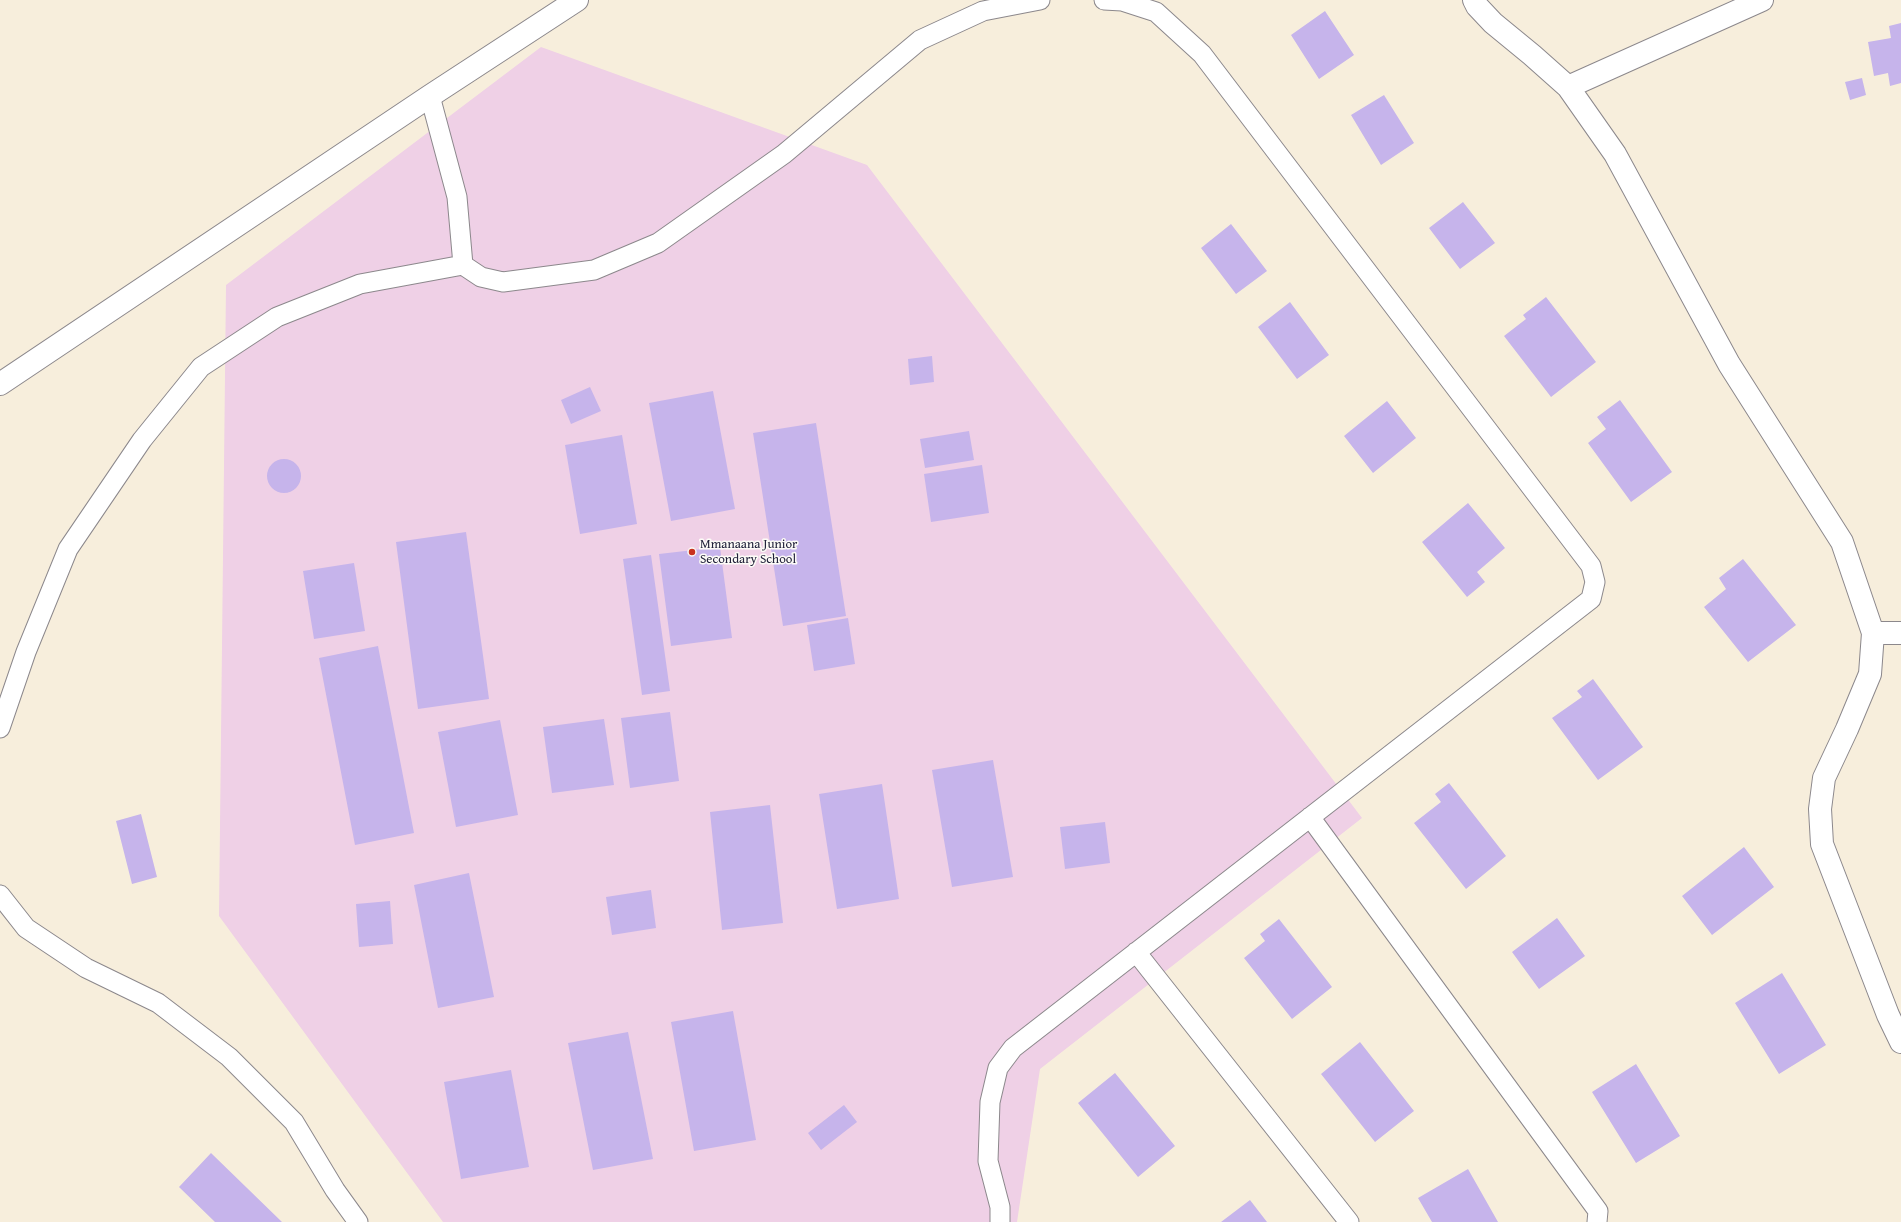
<!DOCTYPE html>
<style>
body{margin:0}
canvas{display:block;background:#f7eedc}
</style>
<canvas width="1901" height="1222"></canvas>
<script>
const ctx = document.querySelector('canvas').getContext('2d');
ctx.lineJoin = 'round';
function paint(path, color) { ctx.fillStyle = color; ctx.fill(path, 'evenodd'); }
const toPath = rows => new Path2D(rows.map(r => 'M' + r).join(''));
function trace(path, color, width, dash) { ctx.strokeStyle = color; ctx.lineWidth = width; ctx.lineCap = dash ? 'butt' : 'round'; ctx.setLineDash(dash || []); ctx.stroke(path); }
function write(font, color, halo, rows, align = 'center') {
  ctx.font = font + ' "Gentium Book Plus",serif'; ctx.lineWidth = 3; ctx.setLineDash([]); ctx.textBaseline = 'middle'; ctx.strokeStyle = halo; ctx.fillStyle = color; for (const [text, x, y, turn = 0] of rows) {
    ctx.save(); ctx.translate(x, y); ctx.rotate((+turn || 0) * Math.PI / 180); ctx.textAlign = isNaN(turn) ? turn : align; if (halo) ctx.strokeText(text, 0, 0); ctx.fillText(text, 0, 0); ctx.restore();
  }
}
const built = toPath([
 [541,47,867,165,1362,818,1040,1069,1017,1222,443,1222,219,916,226,285]
]);
const building = toPath([
 [1325,11,1354,55,1319,79,1291,35],
 [1901,23,1901,83,1890,86,1888,73,1874,76,1868,42,1891,38,1889,26],
 [1862,78,1866,95,1850,100,1845,82],
 [1384,95,1414,143,1381,165,1351,115],
 [1463,202,1495,243,1460,269,1429,228],
 [1231,224,1267,271,1236,294,1201,248],
 [1546,297,1596,362,1551,397,1504,336,1526,319,1523,315],
 [1290,302,1329,355,1297,379,1258,327],
 [932,356,934,382,910,385,908,359],
 [590,387,601,411,571,424,561,400],
 [713,391,735,509,671,521,649,403],
 [1620,400,1672,472,1631,502,1588,443,1606,429,1597,417],
 [1387,401,1416,438,1373,473,1344,436],
 [816,423,846,616,783,626,753,433],
 [969,431,974,460,925,468,920,439],
 [622,435,637,524,580,534,565,445],
 '267 476a17 17 0 1 1 34 0a17 17 0 1 1-34 0Z',
 [982,465,989,513,931,522,924,474],
 [1468,503,1505,548,1477,572,1485,582,1467,597,1422,542],
 [466,532,489,699,418,709,396,542],
 [720,547,732,638,671,646,659,554],
 [651,555,670,691,642,695,623,559],
 [1743,559,1796,625,1748,662,1704,607,1726,589,1719,578],
 [354,563,365,631,314,639,303,571],
 [848,618,855,664,814,671,807,625],
 [378,646,414,833,355,845,319,658],
 [1593,679,1643,747,1598,780,1552,718,1582,697,1577,691],
 [670,712,679,781,630,788,621,718],
 [604,719,614,785,552,793,543,727],
 [500,720,518,815,456,827,438,732],
 [993,760,1013,877,952,887,932,770],
 [1449,783,1506,856,1466,889,1414,823,1441,802,1435,794],
 [882,784,899,899,837,909,819,794],
 [770,805,783,923,722,930,710,812],
 [141,814,157,877,132,884,116,821],
 [1105,822,1110,863,1065,869,1060,827],
 [1744,847,1774,887,1712,935,1682,896],
 [469,873,494,997,438,1008,414,885],
 [651,890,656,928,612,935,606,897],
 [390,901,393,944,359,947,356,904],
 [1557,918,1585,956,1539,989,1512,952],
 [1279,919,1332,987,1292,1019,1244,958,1265,941,1260,934],
 [1782,973,1826,1045,1779,1074,1735,1003],
 [733,1011,756,1140,694,1151,671,1022],
 [628,1032,653,1159,593,1170,568,1043],
 [1360,1042,1414,1111,1375,1142,1321,1074],
 [1636,1064,1680,1136,1636,1163,1592,1092],
 [511,1070,529,1167,461,1179,444,1082],
 [1115,1073,1175,1146,1138,1177,1078,1103],
 [844,1105,857,1122,821,1150,808,1133],
 [211,1153,282,1222,215,1222,179,1187],
 [1468,1169,1498,1222,1432,1222,1418,1198],
 [1250,1200,1267,1222,1221,1222]
]);
const lane = toPath([
 [430,96,457,197,463,265],
 [0,728,26,652,68,549,142,440,201,367,277,317,360,284,463,265,481,277,503,282,594,270,658,243,784,154,920,40,983,11,1040,0],
 [1310,817,1598,1211,1597,1222],
 [0,895,26,928,86,968,158,1003,229,1057,294,1122,335,1190,358,1222],
 [1136,952,1349,1222],
 [1000,1222,1000,1207,988,1161,990,1102,998,1068,1013,1048,1591,599,1595,582,1591,566,1202,54,1156,12,1122,1,1104,0]
]);
const street = toPath([
 [1474,0,1477,6,1493,23,1532,55,1568,87,1615,154,1729,364,1842,542,1873,633,1870,674,1847,729,1824,778,1820,809,1822,844,1888,1015,1901,1042],
 [1568,87,1762,0],
 [0,384,430,96,577,0],
 [1873,633,1901,633]
]);
const markers = [
 [692,552,4,"#c8321e"]
];
const poiNames = [
 ["Mmanaana Junior",700,545],
 ["Secondary School",700,560]
];
paint(built, '#efd0e6');
paint(building, '#c6b4eb');
trace(lane, '#8c888c', 21);
trace(street, '#8c888c', 24);
trace(lane, '#fff', 19);
trace(street, '#fff', 22);
for (const [x, y, r, color] of markers) { const dot = new Path2D(); dot.arc(x, y, r, 0, 2 * Math.PI); ctx.fillStyle = color; ctx.fill(dot); trace(dot, '#fdfcf7', 1.5); }
write('13px', '#22223b', '#fdfcf7', poiNames, 'left');
</script>
